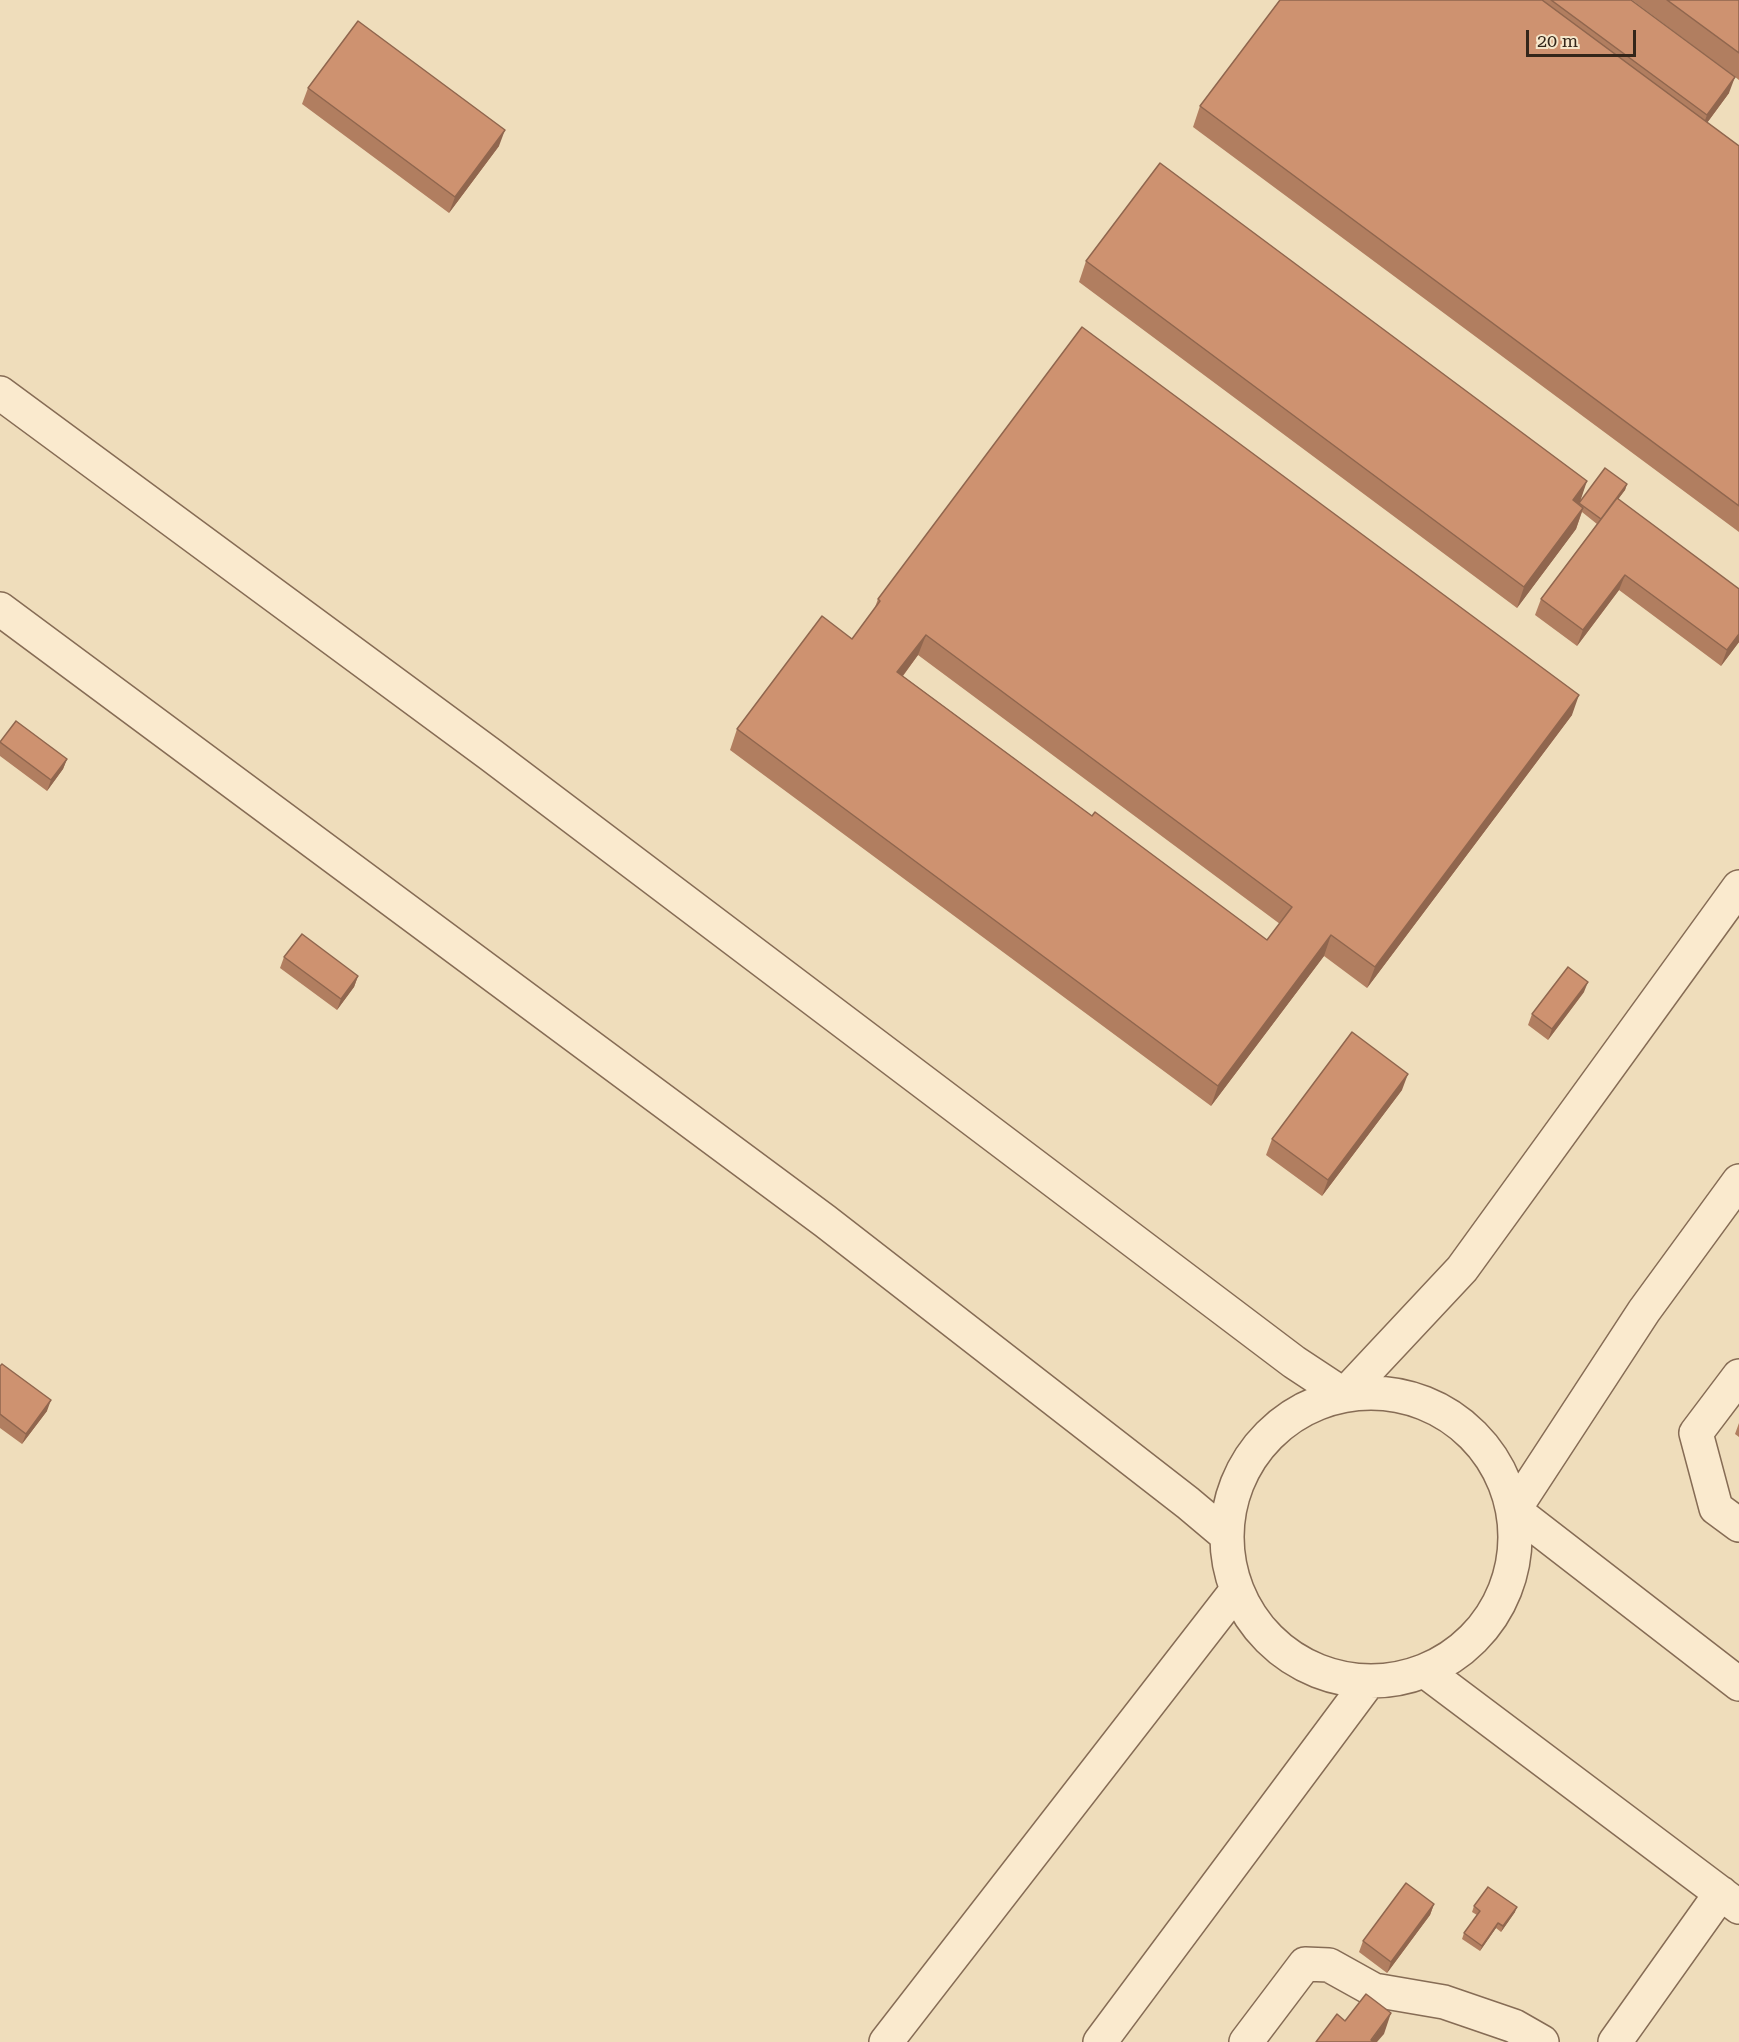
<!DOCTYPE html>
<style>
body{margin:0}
#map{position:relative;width:1739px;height:2042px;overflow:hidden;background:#efddbb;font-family:"Roboto Serif",serif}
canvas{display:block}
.scale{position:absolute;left:1526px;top:30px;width:110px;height:27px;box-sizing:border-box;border:3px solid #34261a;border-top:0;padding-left:8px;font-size:18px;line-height:21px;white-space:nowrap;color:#34261a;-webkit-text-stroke:4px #f6e7cb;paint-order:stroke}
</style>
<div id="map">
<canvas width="1739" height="2042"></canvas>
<div class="scale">20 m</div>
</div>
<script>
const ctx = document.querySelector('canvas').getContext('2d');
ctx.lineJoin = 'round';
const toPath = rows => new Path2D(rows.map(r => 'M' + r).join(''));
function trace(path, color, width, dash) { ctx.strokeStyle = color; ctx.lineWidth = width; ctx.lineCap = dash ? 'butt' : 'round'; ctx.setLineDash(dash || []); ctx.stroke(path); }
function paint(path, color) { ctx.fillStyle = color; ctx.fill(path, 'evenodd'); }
const minor = toPath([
 [0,393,491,755,1294,1362,1344,1395,1462,1269,1739,887],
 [0,609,825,1221,1188,1503,1226,1535],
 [1739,1181,1644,1311,1514,1510,1739,1684],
 [1739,1376,1696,1433,1716,1508,1739,1525],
 '1227 1537a144 144 0 1 1 288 0a144 144 0 1 1-288 0Z',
 [1425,1671,1739,1907],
 [886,2042,1236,1591],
 [1100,2042,1369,1681],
 [1246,2042,1305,1964,1329,1965,1374,1990,1444,2002,1514,2026,1542,2042],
 [1615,2042,1721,1893]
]);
const wall = toPath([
 [1280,0,1631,0,1729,93,1707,123,1739,146,1739,532,1193,127,1200,106],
 [1632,0,1739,0,1739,80],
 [308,88,499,146,449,213,302,104],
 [1086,261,1578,504,1579,503,1627,484,1625,490,1618,499,1739,642,1721,666,1619,590,1577,646,1535,615,1541,599,1597,524,1582,512,1576,529,1517,608,1079,282],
 [878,599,1572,715,1367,988,1324,956,1211,1106,730,750,737,729,852,639,874,610],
 [918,655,1280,924,1267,940,1092,816,903,676],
 [0,742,67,759,63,769,47,791,0,756],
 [284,957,358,976,354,987,337,1010,280,968],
 [1584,992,1548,1040,1528,1025,1532,1014],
 [1402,1090,1322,1196,1266,1155,1272,1139],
 [0,1366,47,1411,22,1444,0,1428],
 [1739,1423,1739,1437,1735,1434],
 [1434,1904,1430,1915,1387,1973,1359,1952,1363,1941],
 [1474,1906,1515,1912,1501,1932,1496,1928,1480,1951,1462,1939,1464,1933,1477,1915,1472,1912]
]);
const shadedWall = toPath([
 [1735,77,1729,93,1701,131,1707,115],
 [505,130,499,146,449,213,455,197],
 [1587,481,1580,502,1565,521,1573,500],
 [1627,484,1625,490,1599,525,1601,519],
 [1583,508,1576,529,1517,608,1524,587],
 [1625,575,1619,590,1577,646,1583,630],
 [1739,634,1739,642,1721,666,1727,650],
 [926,635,918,655,890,693,897,672],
 [1579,695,1572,715,1367,988,1375,967],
 [67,759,63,769,47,791,51,780],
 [1331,935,1324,956,1211,1106,1218,1086],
 [358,976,354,987,337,1010,341,999],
 [1588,982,1584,992,1548,1040,1552,1029],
 [1408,1074,1402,1090,1322,1196,1328,1180],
 [51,1400,47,1411,22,1444,26,1434],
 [1434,1904,1430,1915,1387,1973,1391,1962],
 [1517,1907,1515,1912,1501,1932,1503,1926],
 [1498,1923,1496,1928,1480,1951,1482,1946],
 [1391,2013,1384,2034,1377,2042,1370,2042]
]);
const building = toPath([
 [1280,0,1542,0,1739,146,1739,506,1200,106,1280,0],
 [1551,0,1631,0,1735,77,1707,115,1551,0],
 [1667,0,1739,0,1739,53,1667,0],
 [358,21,505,130,455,197,308,88,358,21],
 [1160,163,1587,481,1573,500,1583,508,1524,587,1086,261,1160,163],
 [1082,327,1579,695,1375,967,1331,935,1218,1086,737,729,822,616,852,639,880,601,878,599,1082,327],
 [926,635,1292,907,1267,940,1095,812,1092,816,897,672,926,635],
 [1605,468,1627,484,1601,519,1579,503,1605,468],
 [1617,498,1739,589,1739,634,1727,650,1625,575,1583,630,1541,599,1617,498],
 [16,721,67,759,51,780,0,742,16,721],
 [302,934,358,976,341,999,284,957,302,934],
 [1568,967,1588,982,1552,1029,1532,1014,1568,967],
 [1352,1032,1408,1074,1328,1180,1272,1139,1352,1032],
 [2,1364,51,1400,26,1434,0,1414,0,1366,2,1364],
 [1406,1883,1434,1904,1391,1962,1363,1941,1406,1883],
 [1488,1887,1517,1907,1503,1926,1498,1923,1482,1946,1464,1933,1480,1911,1474,1906,1488,1887],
 [1366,1994,1391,2013,1371,2040,1374,2042,1316,2042,1337,2014,1345,2021,1366,1994]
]);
trace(minor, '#866c55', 36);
trace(minor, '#faeace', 33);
paint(wall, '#b17e60');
paint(shadedWall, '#90664e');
paint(building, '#ce9270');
trace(building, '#90664e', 1.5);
</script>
